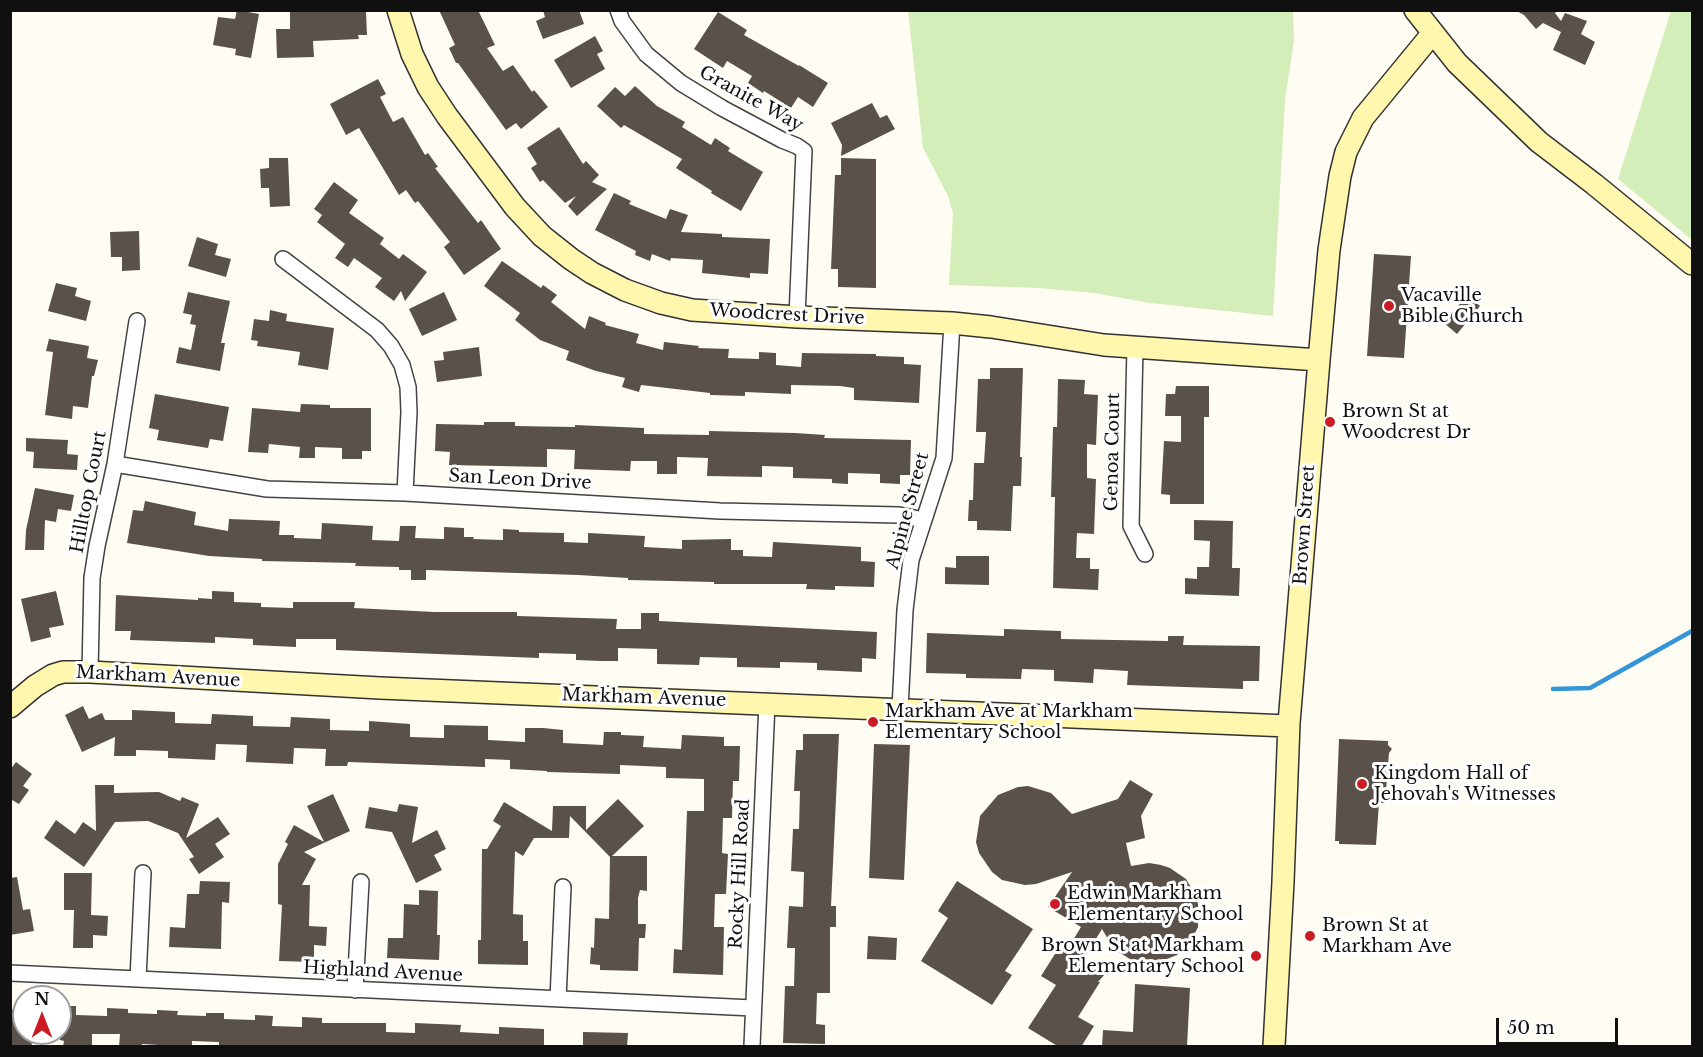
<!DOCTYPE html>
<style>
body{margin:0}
#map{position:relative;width:1703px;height:1057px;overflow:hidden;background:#fffdf3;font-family:"Libre Baskerville",serif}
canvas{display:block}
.frame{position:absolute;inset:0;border:12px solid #101010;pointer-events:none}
.north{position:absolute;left:12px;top:985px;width:60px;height:60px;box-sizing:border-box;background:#fff;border:2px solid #9f9f9f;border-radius:50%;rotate:0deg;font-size:16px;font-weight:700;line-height:24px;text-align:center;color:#101010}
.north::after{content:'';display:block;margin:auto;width:21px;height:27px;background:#cc1c23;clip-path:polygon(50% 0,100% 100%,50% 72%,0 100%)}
.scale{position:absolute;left:1496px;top:1018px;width:122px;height:27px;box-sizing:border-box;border:3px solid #101010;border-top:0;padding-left:8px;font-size:18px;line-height:21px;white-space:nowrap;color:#101010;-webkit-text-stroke:4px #fff;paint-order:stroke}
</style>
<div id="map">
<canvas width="1703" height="1057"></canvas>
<div class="frame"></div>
<div class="north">N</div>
<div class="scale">50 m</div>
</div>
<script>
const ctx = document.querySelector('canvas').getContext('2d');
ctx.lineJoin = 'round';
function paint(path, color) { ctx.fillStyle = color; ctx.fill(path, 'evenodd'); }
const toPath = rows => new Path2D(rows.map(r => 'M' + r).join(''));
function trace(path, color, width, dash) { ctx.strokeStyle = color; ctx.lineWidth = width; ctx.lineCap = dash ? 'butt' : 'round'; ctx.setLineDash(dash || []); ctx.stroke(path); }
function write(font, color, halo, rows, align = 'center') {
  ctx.font = font + ' "Libre Baskerville",serif'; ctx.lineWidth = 6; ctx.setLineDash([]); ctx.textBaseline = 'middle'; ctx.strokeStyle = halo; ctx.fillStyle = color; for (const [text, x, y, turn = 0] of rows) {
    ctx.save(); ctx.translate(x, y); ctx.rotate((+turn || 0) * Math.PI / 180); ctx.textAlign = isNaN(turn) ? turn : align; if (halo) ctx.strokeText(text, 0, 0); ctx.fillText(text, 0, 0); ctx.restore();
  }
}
const green = toPath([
 [908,11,1293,11,1294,41,1285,100,1273,316,1150,303,1094,293,1038,288,949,285,953,213,948,196,923,148],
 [1671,11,1692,11,1692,240,1618,179]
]);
const stream = toPath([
 [1553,689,1590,688,1692,631]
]);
const building = toPath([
 [237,10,259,14,251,58,235,55,236,49,213,45,218,17,235,19],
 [290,10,366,12,367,35,358,35,359,39,313,41,314,57,277,58,276,29,290,29],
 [439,10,478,10,495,45,487,48,503,71,513,65,532,92,534,90,548,107,521,129,516,123,506,130,458,63,456,63,449,48,455,45],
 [543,10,579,10,584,24,543,39,536,21,545,17],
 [1515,10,1558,10,1555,13,1561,21,1565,13,1587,21,1581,34,1595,42,1585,65,1553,50,1561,32,1543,23,1536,29,1524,15],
 [718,12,747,30,744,35,799,66,799,65,828,83,813,107,798,97,791,108,764,91,763,93,748,83,752,76,727,61,723,68,694,49],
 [595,36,603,51,597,54,605,69,571,88,554,60],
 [378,79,386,94,380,97,393,122,403,117,425,155,428,153,438,167,435,168,478,223,481,220,501,249,464,275,444,247,450,242,418,201,415,203,406,190,399,195,359,128,346,135,330,104],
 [635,86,657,106,685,122,682,127,711,145,715,138,730,148,728,151,763,172,741,211,711,193,712,191,676,168,682,159,624,125,621,128,597,106,615,87,625,96],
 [872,103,880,118,887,115,895,129,841,156,842,145,831,123],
 [559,127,583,164,586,161,599,175,592,182,607,189,577,216,568,206,576,196,565,203,543,180,540,182,531,168,537,164,527,148],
 [269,158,288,158,290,206,270,207,269,188,261,188,260,169,269,168],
 [841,158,876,159,876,288,838,287,838,269,831,269,835,175,841,175],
 [334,182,358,200,349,213,384,238,380,244,399,259,403,254,427,272,405,301,401,291,394,301,375,287,382,278,354,258,348,267,335,258,345,244,317,222,322,215,314,209],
 [614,193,631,201,629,204,666,219,670,209,688,215,681,232,722,234,722,237,770,239,768,274,750,273,750,278,702,273,703,260,671,258,670,261,652,254,650,261,635,255,636,251,595,230],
 [139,231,140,270,122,271,122,257,111,257,110,232],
 [197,237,218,244,215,255,231,259,226,277,188,266],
 [1374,254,1411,256,1404,358,1367,356],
 [502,261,541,288,543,285,557,295,551,302,585,329,589,316,606,323,605,325,639,334,636,343,663,350,664,342,699,346,698,348,729,349,728,358,759,359,759,352,776,353,776,365,801,367,802,353,876,354,876,356,904,357,904,364,921,365,919,403,854,400,854,388,840,386,791,385,791,394,745,392,745,396,710,395,710,393,641,385,639,392,622,387,625,378,596,371,566,360,569,351,540,340,515,320,520,313,484,286],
 [56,283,77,288,75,296,91,301,86,321,48,311],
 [188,292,230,301,221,343,225,343,220,371,176,363,179,347,191,350,196,325,190,324,192,315,183,313],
 [444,292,457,320,422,336,409,309],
 [1467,295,1480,306,1457,334,1444,323],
 [270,310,287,314,286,321,334,328,328,370,298,365,300,352,257,346,258,341,251,340,254,319,269,321],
 [49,339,89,346,87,358,98,360,94,376,92,376,88,408,73,406,72,419,45,415,53,352,46,351],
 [479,347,482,376,437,382,434,361,444,360,443,352],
 [990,368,1023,368,1020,457,1022,457,1021,486,1013,486,1011,531,977,530,977,521,968,521,969,500,973,500,974,463,984,463,986,432,976,432,978,379,990,379],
 [1058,379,1085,380,1084,394,1098,395,1096,445,1087,444,1087,478,1096,479,1094,534,1077,533,1076,558,1090,558,1090,569,1099,569,1098,590,1053,588,1055,497,1051,497,1053,427,1057,427],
 [1176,386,1209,386,1209,417,1204,417,1204,504,1170,504,1170,495,1161,494,1164,441,1181,442,1181,416,1165,416,1166,394,1175,394],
 [155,394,229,407,223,441,210,439,208,448,157,440,159,430,149,428],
 [301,404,330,405,330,408,371,408,371,451,362,451,362,459,342,459,342,448,315,447,315,458,299,458,300,447,269,444,268,453,248,452,252,408,300,412],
 [484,422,515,422,515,426,575,427,575,425,644,428,644,434,709,435,709,431,795,433,825,435,824,438,911,440,910,475,900,475,900,484,880,483,880,474,848,473,848,484,832,483,832,479,793,478,793,467,762,466,762,477,707,476,708,458,677,457,677,474,657,474,657,461,631,461,630,471,574,469,575,450,547,449,547,467,449,465,450,452,435,451,436,424,484,425],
 [26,438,68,440,67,454,78,455,77,470,33,468,34,452,26,451],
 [35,488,74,495,71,511,58,509,56,522,45,520,44,550,25,550,26,530],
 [145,501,196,512,194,525,228,531,229,519,280,521,279,535,294,535,294,538,321,539,322,523,373,526,372,540,399,541,400,526,416,526,415,538,444,539,444,527,464,528,464,537,474,537,473,539,503,540,503,529,519,530,519,532,564,533,564,542,588,543,588,533,645,536,644,547,682,549,682,540,731,539,731,550,743,550,743,556,772,557,773,542,861,547,861,561,875,562,874,587,835,586,835,590,806,589,807,584,714,584,714,582,628,580,628,578,578,575,426,570,426,580,411,580,411,570,399,570,399,567,355,566,356,563,262,561,262,559,209,556,127,543,133,510,143,511],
 [1194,520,1233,521,1232,568,1240,568,1239,596,1185,594,1185,578,1197,579,1197,567,1209,567,1210,541,1194,540],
 [956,556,989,556,989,585,945,584,945,567,956,568],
 [56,591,64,625,49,628,51,637,31,642,21,599],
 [212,591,234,592,234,602,261,603,261,607,293,608,293,602,355,602,354,608,435,612,517,612,517,616,617,619,616,629,641,629,641,613,659,613,659,621,877,632,876,659,862,658,862,672,817,670,817,663,780,662,780,668,737,667,737,658,700,657,699,665,657,664,657,649,618,648,618,661,601,661,576,660,576,654,539,653,539,658,336,650,336,639,296,639,296,647,253,645,253,639,215,637,215,643,130,640,131,631,115,631,116,595,198,600,198,598,212,599],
 [1004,629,1061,631,1061,639,1168,641,1168,636,1184,636,1183,645,1260,646,1259,681,1243,681,1243,689,1127,685,1128,671,1094,669,1093,683,1054,681,1054,670,1022,669,1021,679,966,678,966,674,926,673,927,633,1004,636],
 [83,706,89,719,102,713,105,720,132,720,132,710,175,712,175,723,211,724,212,714,253,716,253,726,290,727,291,717,330,719,330,730,369,731,369,721,410,724,410,737,444,738,444,725,488,726,488,740,525,742,525,728,543,728,563,730,563,743,603,745,604,732,621,732,621,735,644,736,643,747,681,749,682,735,724,737,724,746,740,746,739,781,733,781,732,818,723,818,722,853,728,854,726,894,715,894,714,927,724,927,723,975,673,973,674,949,682,950,687,811,704,811,704,779,666,778,666,767,620,765,620,774,547,772,547,771,510,769,510,760,485,759,485,767,348,762,347,766,325,766,326,749,294,748,293,764,246,762,247,745,216,744,215,760,168,758,168,751,136,750,136,756,114,756,115,737,82,752,65,715],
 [803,734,839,734,831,906,836,906,836,927,830,927,830,993,817,993,816,1024,825,1025,825,1044,783,1043,785,986,794,986,795,948,787,948,789,906,803,907,804,872,791,871,793,829,799,829,800,791,794,791,796,750,803,750],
 [1339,739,1388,741,1388,745,1392,749,1389,753,1385,803,1379,803,1376,845,1339,844,1339,841,1335,841],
 [874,744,910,745,904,880,869,878],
 [16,762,32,774,23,786,29,790,19,804,12,800,10,802,10,770],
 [1130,780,1153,794,1141,816,1145,838,1126,843,1131,866,1149,863,1161,865,1170,868,1186,879,1195,894,1198,904,1198,927,1192,939,1177,955,1144,968,1114,949,1102,929,1083,960,1105,974,1098,982,1100,982,1078,1017,1094,1026,1081,1047,1059,1047,1028,1028,1056,985,1041,976,1060,946,1067,950,1081,927,1048,907,1072,872,1036,884,1025,885,1002,880,992,872,979,853,976,842,980,816,998,795,1018,787,1028,786,1051,793,1072,814,1118,799],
 [95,785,114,785,114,793,159,792,180,801,182,797,199,804,186,838,218,817,230,834,215,844,224,857,199,874,189,859,194,857,178,833,148,821,115,822,84,867,44,838,56,820,75,834,83,822,96,831],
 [333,794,350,831,304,852,316,859,302,885,310,885,309,926,327,927,326,946,314,945,314,962,279,961,282,905,278,904,278,864,288,844,285,842,294,825,324,842,307,806],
 [618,799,644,826,612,856,647,856,647,891,640,890,638,898,638,924,646,924,645,938,639,938,638,971,600,970,600,965,590,964,591,947,594,948,595,918,609,919,610,857,570,816,569,838,534,838,523,856,515,851,513,914,523,915,523,941,528,941,528,965,478,964,478,940,481,940,482,849,487,849,501,826,493,821,504,802,552,831,553,806,586,806,586,830],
 [399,804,418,807,412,843,437,830,446,849,434,855,442,870,416,883,392,832,365,828,369,807,397,812],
 [64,873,92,873,91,915,108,916,107,936,93,935,93,948,73,948,74,910,64,910],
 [17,877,23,910,30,909,34,931,10,935,10,878],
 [200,881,230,882,229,903,222,902,221,949,169,947,170,927,185,928,187,894,199,894],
 [957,881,1033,929,1005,971,1012,975,992,1005,921,961,948,918,938,911],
 [419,890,438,891,437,935,440,935,439,960,387,958,388,938,403,938,404,904,419,905],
 [868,936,897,938,896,960,867,959],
 [1135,984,1190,988,1187,1047,1102,1047,1103,1030,1133,1032],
 [60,1006,76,1006,76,1015,107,1016,107,1008,128,1009,128,1013,157,1014,157,1010,178,1011,177,1015,206,1016,206,1013,224,1013,224,1019,255,1020,255,1015,273,1016,272,1026,302,1027,302,1017,322,1018,322,1023,386,1023,386,1032,415,1033,415,1023,461,1025,460,1032,499,1034,499,1027,544,1029,544,1047,219,1047,219,1042,192,1041,192,1047,142,1044,142,1047,119,1047,120,1034,92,1034,92,1047,63,1047,64,1041,60,1040],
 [24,1009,24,1033,31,1033,32,1047,10,1047,10,1010],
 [583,1032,628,1033,627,1047,583,1047]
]);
const street = toPath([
 [618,10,622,21,646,54,681,83,722,108,782,140,797,146,804,151,797,317],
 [283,259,377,330,391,346,402,365,408,387,409,412,405,493],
 [1135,347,1131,526,1145,554],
 [115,464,267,489,405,493,720,511,899,515,924,520],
 [90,672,92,578,97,546,115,464,137,321],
 [900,709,905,610,911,560,944,458,952,323],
 [10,973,753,1008],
 [138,979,143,873],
 [355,990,361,882],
 [558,999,563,887],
 [752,1046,767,703]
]);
const secondary = toPath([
 [398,10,412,54,428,87,447,116,515,207,542,236,571,259,592,273,625,290,661,303,692,310,797,317,952,323,991,327,1104,345,1319,360],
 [1415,10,1457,63,1539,142,1594,184,1692,264],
 [10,707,35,686,53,675,63,672,90,672,380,688,1288,726],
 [1274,1046,1283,882,1289,723,1319,360,1329,250,1340,176,1346,152,1363,118,1432,34]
]);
const markers = [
 [1389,306,6,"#cc1c23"],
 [1330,422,6,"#cc1c23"],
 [873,722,6,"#cc1c23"],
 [1362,784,6,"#cc1c23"],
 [1055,904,6,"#cc1c23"],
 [1310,936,6,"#cc1c23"],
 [1256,956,6,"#cc1c23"]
];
const streetNames = [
 ["Granite Way",751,99,29],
 ["Woodcrest Drive",787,315,3],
 ["Genoa Court",1113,452,-89],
 ["San Leon Drive",520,480,3],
 ["Hilltop Court",89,492,-79],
 ["Alpine Street",908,511,-75],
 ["Brown Street",1305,525,-86],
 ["Markham Avenue",158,677,3],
 ["Markham Avenue",644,698,2],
 ["Rocky Hill Road",740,874,-87],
 ["Highland Avenue",383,972,3]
];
const poiNames = [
 ["Vacaville",1401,296],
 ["Bible Church",1401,317],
 ["Brown St at",1342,412],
 ["Woodcrest Dr",1342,433],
 ["Markham Ave at Markham",885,712],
 ["Elementary School",885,733],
 ["Kingdom Hall of",1374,774],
 ["Jehovah's Witnesses",1374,795],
 ["Edwin Markham",1067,894],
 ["Elementary School",1067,915],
 ["Brown St at",1322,926],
 ["Markham Ave",1322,947],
 ["Brown St at Markham",1244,946,"right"],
 ["Elementary School",1244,967,"right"]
];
paint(green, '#d4eeb9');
trace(stream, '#3495d8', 4.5);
paint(building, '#5a514b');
trace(street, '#434343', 18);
trace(secondary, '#323232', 24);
trace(street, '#fff', 15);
trace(secondary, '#fff7ae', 21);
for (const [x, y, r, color] of markers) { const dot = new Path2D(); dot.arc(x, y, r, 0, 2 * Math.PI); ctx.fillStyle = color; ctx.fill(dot); trace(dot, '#fff', 2); }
write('18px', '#101010', '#fff', streetNames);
write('18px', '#101010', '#fff', poiNames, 'left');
</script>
